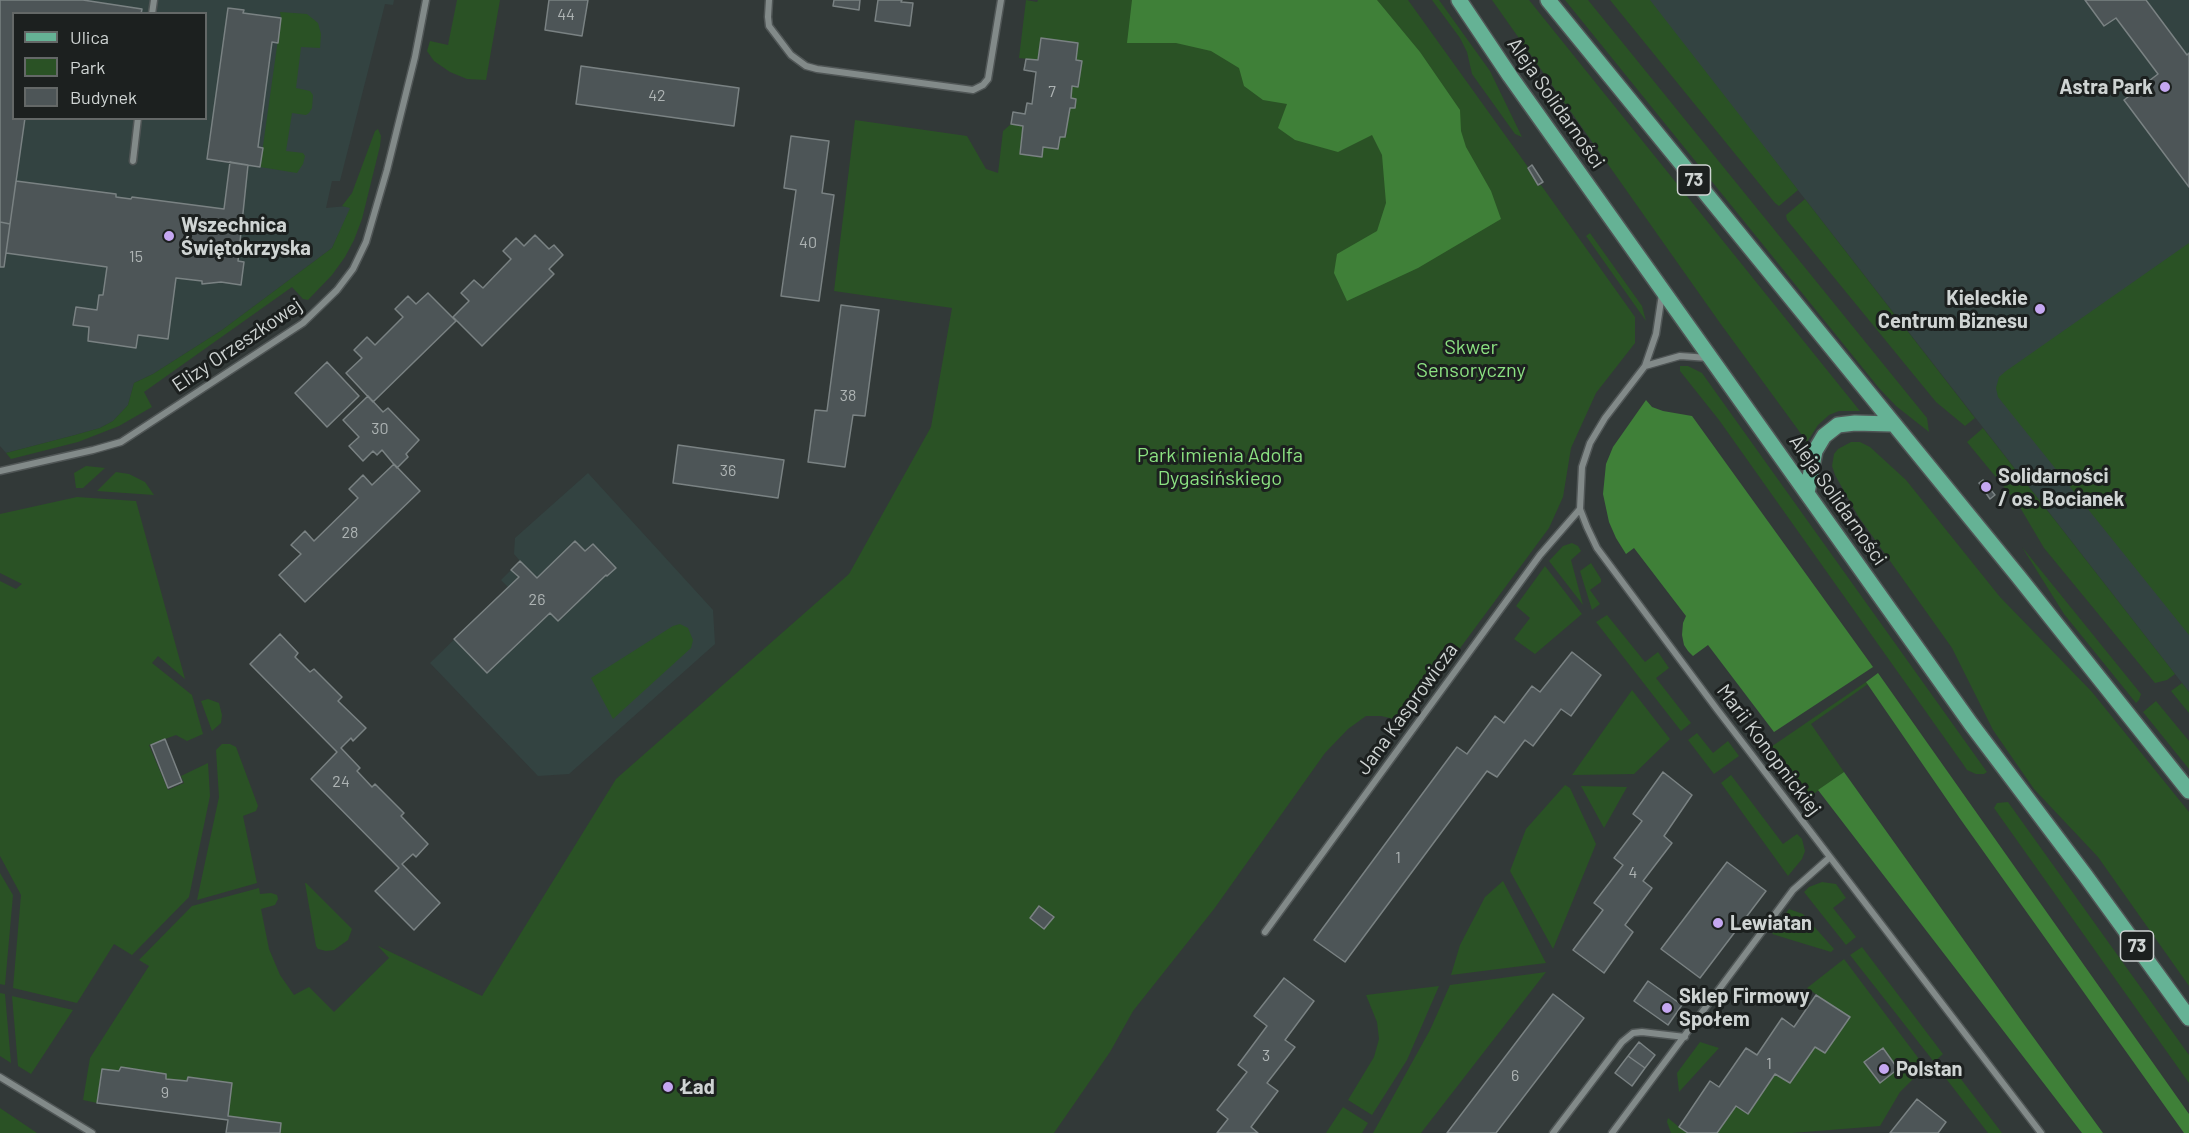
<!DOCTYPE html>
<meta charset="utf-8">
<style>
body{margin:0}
#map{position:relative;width:2189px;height:1133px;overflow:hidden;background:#323938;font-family:Barlow,sans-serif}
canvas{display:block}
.legend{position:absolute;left:12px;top:12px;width:195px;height:108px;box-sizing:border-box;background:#1c201f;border:2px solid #646867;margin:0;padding:8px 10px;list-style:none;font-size:18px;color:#cfd4d3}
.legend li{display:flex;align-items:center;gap:12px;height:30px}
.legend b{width:30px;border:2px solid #646867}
</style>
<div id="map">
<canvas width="2189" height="1133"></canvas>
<ul class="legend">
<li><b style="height:8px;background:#65b295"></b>Ulica</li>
<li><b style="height:16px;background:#2a5225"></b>Park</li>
<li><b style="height:16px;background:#4d5557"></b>Budynek</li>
</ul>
</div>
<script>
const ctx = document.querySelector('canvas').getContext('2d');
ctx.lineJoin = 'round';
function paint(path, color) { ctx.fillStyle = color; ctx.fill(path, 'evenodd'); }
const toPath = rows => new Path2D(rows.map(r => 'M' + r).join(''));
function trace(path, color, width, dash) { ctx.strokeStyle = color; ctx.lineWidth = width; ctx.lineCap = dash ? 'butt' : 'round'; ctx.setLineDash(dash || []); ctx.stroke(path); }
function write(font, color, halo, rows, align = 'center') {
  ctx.font = font + ' Barlow,sans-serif'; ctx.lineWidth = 6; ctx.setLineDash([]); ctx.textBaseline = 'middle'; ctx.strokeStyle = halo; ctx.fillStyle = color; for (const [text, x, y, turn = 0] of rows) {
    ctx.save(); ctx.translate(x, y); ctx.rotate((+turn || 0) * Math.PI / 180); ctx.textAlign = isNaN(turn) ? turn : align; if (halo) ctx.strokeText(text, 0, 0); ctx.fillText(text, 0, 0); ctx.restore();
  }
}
const built = toPath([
 [0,0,394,0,393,5,385,4,340,181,332,181,326,208,347,206,351,208,332,248,222,330,153,374,134,383,128,405,113,421,100,428,75,435,6,453,0,446],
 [14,14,206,14,206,118,14,118],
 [1646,0,2189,0,2189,692,1805,199],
 [588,473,713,610,715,644,569,774,538,776,430,663,508,587,501,580,520,561,514,554,515,538]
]);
const green = toPath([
 [457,0,500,0,486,80,467,79,450,72,434,61,427,51,430,41,448,45],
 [1026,0,1037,2,1038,0,1408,0,1528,167,1527,168,1538,186,1541,185,1635,317,1635,343,1596,393,1571,448,1563,497,1549,528,1432,686,1404,717,1394,719,1381,716,1366,716,1348,729,1325,753,1214,909,1133,1011,1110,1052,1054,1133,280,1133,281,1123,228,1116,232,1083,188,1077,187,1081,166,1079,166,1074,121,1067,119,1071,102,1069,97,1103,83,1100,90,1058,149,966,139,960,192,906,259,888,260,894,271,893,277,895,278,899,275,905,261,909,269,949,280,975,294,995,309,987,334,1012,389,958,378,946,482,996,616,779,849,574,931,427,952,308,834,291,855,120,967,136,986,169,998,173,1003,131,1011,124,1023,126,1020,154,1042,157,1043,147,1058,149,1060,137,1066,137,1070,108,1075,108,1076,99,1071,98,1072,86,1078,87,1082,61,1076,60,1078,43,1041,38,1038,60,1019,58],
 [1432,0,1439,0,1490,71,1522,137,1515,134,1472,74,1467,52,1460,38],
 [1492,0,1529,0,1860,411,1839,411,1829,415,1818,425,1807,442,1720,323],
 [1565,0,1588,0,1927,418,1929,432,1896,406,1879,388],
 [1610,0,1650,0,1798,190,1779,206,1775,203],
 [280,12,307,14,318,23,321,34,320,48,301,47,296,88,310,91,313,95,312,108,309,113,306,115,292,113,286,151,303,153,305,156,303,164,297,173,260,167,281,18],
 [378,129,381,136,380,146,362,219,354,240,345,257,332,275,308,300,303,299,292,287,144,392,152,407,119,426,78,442,11,459,6,453,75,435,100,428,113,421,128,405,134,383,153,374,222,330,332,248,350,208,342,206,352,193,375,131],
 [1805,199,1975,418,1965,426,1936,402,1787,220,1786,215],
 [1590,233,1642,306,1646,321,1586,236],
 [2189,243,2189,635,1998,397,1996,388,1999,377,2006,371],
 [1680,366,1688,366,1702,373,1987,772,1984,774,1976,774,1967,770,1963,764,1719,420,1680,371],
 [1983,428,2175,674,2167,680,2155,683,2044,548,2018,504,1967,442],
 [1851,442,1860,442,1870,447,1906,480,2000,597,2092,692,2189,812,2189,986,2098,857,2034,789,1993,730,1952,648,1858,516,1835,475,1832,466,1834,454,1838,449],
 [86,466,105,468,83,488,76,488,74,473],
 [116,472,129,474,145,482,154,495,97,491],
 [77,497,136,501,185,679,158,656,152,663,192,695,203,734,187,741,176,735,149,745,168,790,184,783,181,776,208,763,210,796,189,897,132,955,114,944,77,1003,13,988,21,895,0,856,0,581,16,589,22,584,0,573,0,514],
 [1572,543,1578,546,1581,551,1571,560,1583,605,1549,561,1563,546],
 [2022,547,2141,694,2139,700,2136,703,2064,614],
 [1591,563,1601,579,1601,582,1590,590,1600,604,1592,610,1580,571],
 [1545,566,1582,614,1535,654,1514,639,1530,618,1516,606],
 [1607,615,1645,662,1658,652,1669,668,1656,678,1691,723,1681,731,1596,622],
 [680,624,688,628,693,640,691,648,613,719,591,678,673,626],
 [1866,682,1868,684,1811,724,1844,772,1804,801,1765,751],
 [2182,683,2189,692,2189,713,2171,691],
 [1632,690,1670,739,1634,774,1572,775],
 [208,699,219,703,222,715,221,723,212,731,201,701],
 [2156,701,2189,741,2189,769,2143,712],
 [1697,733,1713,753,1728,741,1739,756,1714,774,1688,740],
 [222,744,230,744,236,747,258,806,256,811,243,816,257,883,197,900,219,797,216,750],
 [1731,775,1783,844,1797,834,1802,839,1805,851,1802,859,1788,876,1721,783],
 [1565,785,1570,788,1596,844,1553,949,1510,871,1526,829],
 [1581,786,1627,787,1604,828],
 [2008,802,2189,1055,2189,1083,1994,808,1997,803],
 [0,873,13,895,5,985,0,984],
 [1503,881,1546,963,1451,975,1460,945,1485,897],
 [1822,882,1836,884,1846,898,1833,908,1856,937,1846,945,1804,892,1809,887],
 [305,883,306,883,352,929,348,940,334,950,326,951,318,949,316,946],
 [1789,909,1803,914,1834,949,1831,952,1772,934],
 [1862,947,1943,1054,1934,1062,1850,955],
 [1844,959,1925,1067,1900,1092,1880,1126,1792,1133,1717,1133,1736,1106,1748,1114,1775,1074,1790,1083,1815,1047,1825,1053,1849,1017,1807,988],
 [1883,1048,1898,1069,1880,1082],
 [1546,972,1421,1133,1373,1133,1430,1030,1450,985],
 [1439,986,1407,1060,1372,1115,1348,1100,1374,1057,1379,1039,1377,1022,1366,995],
 [0,993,5,994,11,1063,0,1056],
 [12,996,73,1010,31,1074,18,1066],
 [1700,1042,1719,1048,1679,1092,1677,1073],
 [1951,1066,2002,1133,1988,1133,1941,1072],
 [1343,1107,1368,1123,1362,1133,1326,1133],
 [0,1108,37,1133,0,1133],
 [1668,1118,1679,1127,1688,1133,1671,1133,1667,1122]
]);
const forest = toPath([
 [1132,0,1377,0,1420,52,1460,110,1461,131,1466,147,1491,191,1501,219,1418,268,1347,301,1334,273,1337,254,1377,231,1386,203,1382,155,1372,135,1338,152,1295,140,1278,128,1287,104,1263,100,1244,86,1239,68,1211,51,1176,43,1127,43],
 [1646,400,1652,407,1663,411,1692,416,1873,667,1774,732,1708,645,1693,656,1688,651,1684,645,1682,635,1683,623,1686,616,1634,548,1626,554,1616,538,1609,522,1603,494,1606,464,1613,447],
 [1878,673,2189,1114,2189,1133,2184,1133,1961,820,1866,682],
 [1844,772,2023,1023,2103,1133,2082,1133,1818,790]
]);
const building = toPath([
 [0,0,83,0,142,9,141,14,14,14,14,118,25,118,10,224,0,222,0,0],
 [549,0,588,0,582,36,545,30,549,0],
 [834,0,860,0,859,10,833,6,834,0],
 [878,0,902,0,901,2,913,3,910,26,875,21,878,0],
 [2085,0,2146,0,2187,55,2189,53,2189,187,2124,100,2158,74,2116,18,2104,26,2085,0],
 [228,8,244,10,243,13,281,18,278,43,272,42,258,147,263,148,260,167,207,159,228,8],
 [1041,38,1078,43,1076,60,1082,61,1078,87,1072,86,1071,98,1076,99,1075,108,1070,108,1065,137,1060,137,1058,149,1043,147,1042,157,1020,154,1023,126,1011,124,1013,112,1025,114,1027,103,1032,104,1036,72,1024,70,1025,65,1026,59,1038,60,1041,38],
 [581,66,739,88,734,126,576,104,581,66],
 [791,136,829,141,822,193,834,195,819,301,781,296,796,190,784,188,791,136],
 [230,162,248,165,238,261,244,262,241,285,221,282,202,284,202,281,176,278,168,339,138,335,136,348,88,341,89,327,73,325,76,307,97,310,99,295,103,295,107,267,6,253,16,181,116,194,116,197,131,199,132,197,224,209,230,162],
 [1532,165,1543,182,1538,185,1528,168,1532,165],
 [0,222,10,224,4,267,0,267,0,222],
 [535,235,549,249,554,245,563,255,549,269,554,274,482,346,453,317,469,301,461,293,474,280,483,288,511,259,503,251,516,238,524,246,535,235],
 [428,293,456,321,373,402,346,373,362,358,354,350,367,337,375,345,403,317,395,309,408,296,416,304,428,293],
 [841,305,879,310,865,416,853,415,845,467,808,462,815,410,827,411,841,305],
 [327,362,359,396,327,427,295,393,327,362],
 [368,396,383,412,388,408,419,440,406,454,408,457,397,468,382,450,377,455,373,451,363,461,349,446,359,437,343,420,368,396],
 [678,445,784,460,778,498,673,483,678,445],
 [394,464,420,491,305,602,279,575,301,554,291,545,305,531,314,541,358,498,349,489,363,475,372,485,394,464],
 [1983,480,1995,495,1990,499,1979,483,1983,480],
 [575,541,585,551,593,544,616,568,607,576,606,575,558,621,550,613,487,673,454,639,519,577,511,570,520,561,537,578,575,541],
 [280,634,298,653,295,657,310,672,314,669,342,697,338,701,366,728,353,741,351,738,341,748,360,768,357,771,372,787,375,784,404,813,401,816,428,844,416,857,413,854,402,864,440,903,414,930,375,891,399,868,311,779,337,752,250,664,280,634],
 [1572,652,1601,675,1571,716,1561,709,1533,746,1525,740,1497,777,1487,771,1345,962,1314,940,1457,747,1467,754,1495,716,1504,723,1532,686,1540,692,1572,652],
 [165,739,182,782,168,788,151,745,165,739],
 [1663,772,1692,795,1664,836,1672,843,1643,881,1652,888,1625,925,1633,932,1604,973,1573,950,1603,910,1594,903,1623,865,1614,858,1642,821,1633,814,1663,772],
 [1727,862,1766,891,1700,978,1661,949,1727,862],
 [1039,906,1054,917,1044,929,1030,918,1039,906],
 [1284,978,1314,1001,1285,1040,1295,1047,1267,1083,1278,1091,1251,1127,1258,1133,1217,1133,1228,1119,1217,1110,1247,1072,1238,1065,1267,1026,1254,1016,1284,978],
 [1648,981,1682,1005,1668,1025,1634,1001,1648,981],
 [1553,994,1584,1018,1496,1133,1447,1133,1553,994],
 [1816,995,1850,1017,1825,1053,1815,1047,1790,1083,1775,1074,1748,1114,1736,1106,1717,1133,1688,1133,1679,1127,1710,1081,1719,1087,1746,1048,1757,1055,1782,1018,1794,1027,1816,995],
 [1639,1042,1655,1055,1645,1068,1628,1056,1639,1042],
 [1883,1048,1898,1069,1880,1083,1864,1062,1883,1048],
 [1628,1056,1645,1068,1632,1086,1615,1073,1628,1056],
 [121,1067,166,1074,166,1079,187,1081,188,1077,232,1083,228,1116,281,1123,280,1133,226,1133,228,1120,97,1103,102,1069,119,1071,121,1067],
 [1917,1099,1946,1122,1938,1133,1890,1133,1917,1099]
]);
const minor = toPath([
 [769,0,768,17,769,26,791,55,806,66,817,69,973,90,983,85,988,79,1001,0],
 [152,14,154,0],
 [133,161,138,118],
 [1662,294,1656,334,1645,366,1605,418,1590,443,1582,467,1580,509,1587,527,1597,548,1716,708,2041,1133],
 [1645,366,1680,356,1709,358],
 [0,471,93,450,121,442,303,323,337,290,353,269,366,242,387,170,415,57,426,0],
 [1265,932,1540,555,1580,509],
 [0,1077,92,1133],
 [1553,1133,1622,1042,1633,1033,1642,1032,1685,1037],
 [1612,1133,1793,890,1829,858]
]);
const primary = toPath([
 [1459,0,1510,76,1971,724,2085,875,2189,1018],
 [1548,0,2018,576,2189,791],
 [1807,493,1815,451,1824,436,1838,425,1855,423,1892,424]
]);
const markers = [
 [2165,87,6,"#c5a7f1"],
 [169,236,6,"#c5a7f1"],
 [2040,309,6,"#c5a7f1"],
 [1986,487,6,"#c5a7f1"],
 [1718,923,6,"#c5a7f1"],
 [1667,1008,6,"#c5a7f1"],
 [1884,1069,6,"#c5a7f1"],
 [668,1087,6,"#c5a7f1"]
];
const numberNames = [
 ["44",566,15],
 ["7",1052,92],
 ["42",657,96],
 ["40",808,243],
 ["15",136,257],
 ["38",848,396],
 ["30",380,429],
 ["36",728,471],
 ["28",350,533],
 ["26",537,600],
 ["24",341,782],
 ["1",1398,858],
 ["4",1633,873],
 ["3",1266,1056],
 ["1",1769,1064],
 ["6",1515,1076],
 ["9",165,1093]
];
const shields = [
 [1694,180,33],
 [2137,946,33]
];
const shieldNames = [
 ["73",1694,180],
 ["73",2137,946]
];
const poiNames = [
 ["Astra Park",2153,87,"right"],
 ["Wszechnica",181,225],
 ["Świętokrzyska",181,248],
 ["Kieleckie",2028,298,"right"],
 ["Centrum Biznesu",2028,321,"right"],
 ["Solidarności",1998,476],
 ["/ os. Bocianek",1998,499],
 ["Lewiatan",1730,923],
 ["Sklep Firmowy",1679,996],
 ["Społem",1679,1019],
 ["Polstan",1896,1069],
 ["Ład",680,1087]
];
const streetNames = [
 ["Aleja Solidarności",1556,103,55],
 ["Elizy Orzeszkowej",237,345,-34],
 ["Aleja Solidarności",1838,500,55],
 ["Jana Kasprowicza",1407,709,-54],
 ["Marii Konopnickiej",1769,750,53]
];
const parkNames = [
 ["Skwer",1471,347],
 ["Sensoryczny",1471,370],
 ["Park imienia Adolfa",1220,455],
 ["Dygasińskiego",1220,478]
];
paint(built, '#334341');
paint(green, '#2a5225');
paint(forest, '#3f8038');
paint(building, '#4d5557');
trace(building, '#7a8283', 1.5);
trace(minor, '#505656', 9);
trace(primary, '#505656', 18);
trace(minor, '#828a89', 6);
trace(primary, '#65b295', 15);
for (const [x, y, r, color] of markers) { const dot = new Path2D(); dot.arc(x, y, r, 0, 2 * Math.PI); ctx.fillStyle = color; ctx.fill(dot); trace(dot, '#1c201f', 2); }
write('16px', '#aeb4b4', null, numberNames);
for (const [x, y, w] of shields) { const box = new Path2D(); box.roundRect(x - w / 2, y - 15, w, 30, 4.5); ctx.fillStyle = '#1c201f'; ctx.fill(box); trace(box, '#cfd4d3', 1.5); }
write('bold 18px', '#cfd4d3', null, shieldNames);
write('bold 20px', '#cfd4d3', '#1c201f', poiNames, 'left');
write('20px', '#cfd4d3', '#1c201f', streetNames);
write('20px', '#8ce282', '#1c201f', parkNames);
</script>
